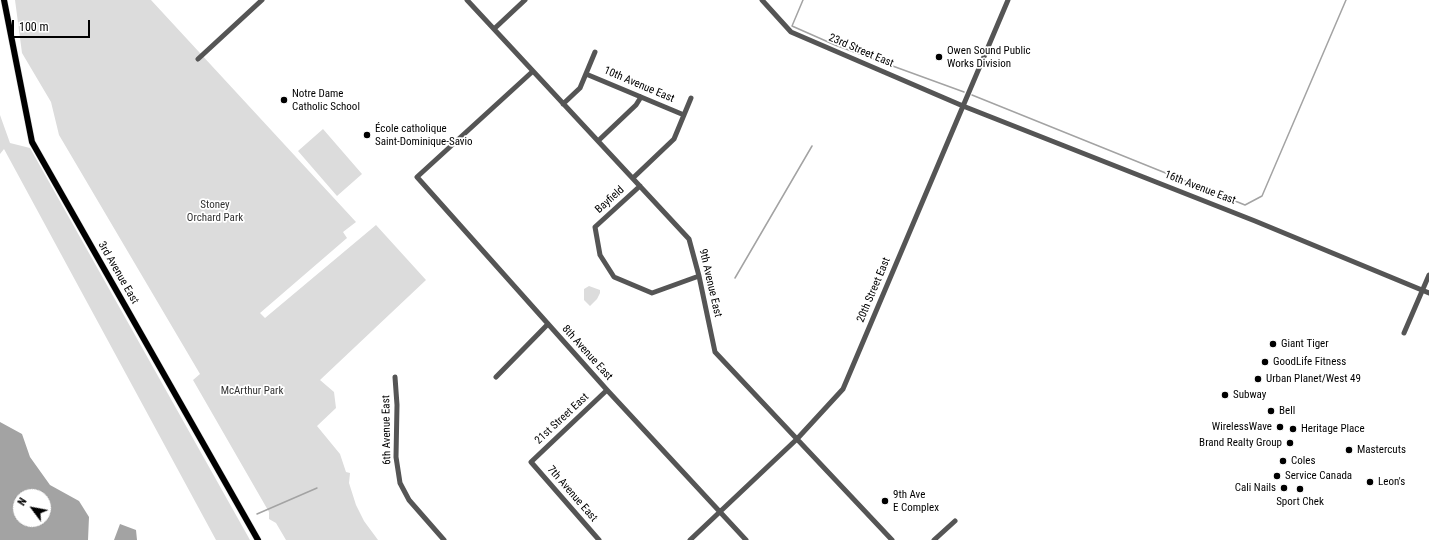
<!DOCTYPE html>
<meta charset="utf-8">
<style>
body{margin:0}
#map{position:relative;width:1429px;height:540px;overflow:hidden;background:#fff;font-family:"Roboto Condensed",sans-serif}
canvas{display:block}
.north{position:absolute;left:12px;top:488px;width:40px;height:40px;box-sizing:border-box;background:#fff;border:1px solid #999;border-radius:50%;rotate:302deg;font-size:11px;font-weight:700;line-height:16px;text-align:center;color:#000}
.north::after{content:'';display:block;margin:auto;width:14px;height:18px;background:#000;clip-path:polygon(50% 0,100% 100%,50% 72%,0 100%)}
.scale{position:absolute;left:12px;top:20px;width:78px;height:18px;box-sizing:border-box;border:2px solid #000;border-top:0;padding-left:5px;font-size:12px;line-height:14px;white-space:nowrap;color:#000;-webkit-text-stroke:3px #fff;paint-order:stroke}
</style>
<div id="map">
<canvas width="1429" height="540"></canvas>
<div class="north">N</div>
<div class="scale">100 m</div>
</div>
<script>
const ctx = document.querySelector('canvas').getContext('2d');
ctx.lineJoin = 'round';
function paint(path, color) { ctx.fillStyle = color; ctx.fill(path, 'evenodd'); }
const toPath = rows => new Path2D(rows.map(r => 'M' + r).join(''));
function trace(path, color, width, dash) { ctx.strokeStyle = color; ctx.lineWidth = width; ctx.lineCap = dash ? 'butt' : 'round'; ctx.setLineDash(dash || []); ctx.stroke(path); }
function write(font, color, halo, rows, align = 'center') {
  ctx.font = font + ' "Roboto Condensed",sans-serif'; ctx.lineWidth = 3.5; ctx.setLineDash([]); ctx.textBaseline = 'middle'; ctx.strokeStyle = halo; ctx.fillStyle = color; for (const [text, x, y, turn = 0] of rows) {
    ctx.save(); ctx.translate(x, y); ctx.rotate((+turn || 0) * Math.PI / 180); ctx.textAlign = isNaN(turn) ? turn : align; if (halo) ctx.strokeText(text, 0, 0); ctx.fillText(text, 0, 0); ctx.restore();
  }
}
const green = toPath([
 [15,0,151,0,356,222,343,232,347,238,260,313,265,318,376,225,426,280,320,380,334,392,336,408,317,426,340,454,346,472,350,473,349,483,356,505,364,521,378,540,286,540,276,523,269,519,269,512,193,380,200,374,59,135,51,102,22,53],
 [0,115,10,143,30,148,250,540,216,540,4,149,0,154],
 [323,129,362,174,337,196,298,151],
 [589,286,600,290,600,293,597,299,590,306,584,300,584,289]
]);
const water = toPath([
 [0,422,22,434,30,457,50,485,79,501,89,517,88,540,0,540],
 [20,496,44,496,44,520,20,520],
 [120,524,136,530,137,540,114,540]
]);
const stream = toPath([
 [803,0,792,26,835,45,964,92],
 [972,95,1245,205,1262,196,1346,0],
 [735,278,812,146],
 [257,514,317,488]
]);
const minor = toPath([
 [467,0,689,239,699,276,715,352,892,540],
 [762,0,791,32,963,106,1255,221,1429,293],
 [494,29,525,0],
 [198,59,262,0],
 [532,72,417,177,607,390,746,540],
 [586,74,684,115],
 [563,104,580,88,595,52],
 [598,141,636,105,641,97],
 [633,178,674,139,691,98],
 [640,186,595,227,600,255,614,277,652,293,699,276],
 [1404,333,1429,275],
 [395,377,397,405,396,457,400,483,409,500,444,540],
 [496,377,548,324],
 [599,540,531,462,607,390],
 [690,540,797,439,843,389,1008,0],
 [934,540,955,521]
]);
const major = toPath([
 [4,0,32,142,258,540]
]);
const markers = [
 [939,57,4,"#000"],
 [284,100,4,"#000"],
 [367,135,4,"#000"],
 [1273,344,4,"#000"],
 [1265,362,4,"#000"],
 [1258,379,4,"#000"],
 [1225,395,4,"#000"],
 [1271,411,4,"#000"],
 [1280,427,4,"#000"],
 [1293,429,4,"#000"],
 [1290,443,4,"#000"],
 [1349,450,4,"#000"],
 [1283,461,4,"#000"],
 [1277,476,4,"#000"],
 [1370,482,4,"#000"],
 [1284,488,4,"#000"],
 [1300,489,4,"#000"],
 [885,501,4,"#000"]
];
const streetNames = [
 ["23rd Street East",861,51,23],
 ["10th Avenue East",639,85,23],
 ["16th Avenue East",1200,188,21],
 ["Bayfield",610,200,-42],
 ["3rd Avenue East",118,273,60],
 ["9th Avenue East",710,283,77],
 ["20th Street East",874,290,-67],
 ["8th Avenue East",587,353,48],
 ["21st Street East",562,419,-43],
 ["6th Avenue East",387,430,-91],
 ["7th Avenue East",572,494,49]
];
const poiNames = [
 ["Owen Sound Public",947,51],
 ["Works Division",947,64],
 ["Notre Dame",292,94],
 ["Catholic School",292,107],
 ["École catholique",375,129],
 ["Saint-Dominique-Savio",375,142],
 ["Giant Tiger",1281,344],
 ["GoodLife Fitness",1273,362],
 ["Urban Planet/West 49",1266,379],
 ["Subway",1233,395],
 ["Bell",1279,411],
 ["WirelessWave",1272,427,"right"],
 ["Heritage Place",1301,429],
 ["Brand Realty Group",1282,443,"right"],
 ["Mastercuts",1357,450],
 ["Coles",1291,461],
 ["Service Canada",1285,476],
 ["Leon's",1378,482],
 ["Cali Nails",1276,488,"right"],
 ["9th Ave",893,495],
 ["E Complex",893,508],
 ["Sport Chek",1300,502,"center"]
];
const parkNames = [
 ["Stoney",215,205],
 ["Orchard Park",215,218],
 ["McArthur Park",252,391]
];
paint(green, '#dcdcdc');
paint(water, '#a3a3a3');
trace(stream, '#a3a3a3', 1.5);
trace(major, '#dbdbdb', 7);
trace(minor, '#555', 5);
trace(major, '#000', 6);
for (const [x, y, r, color] of markers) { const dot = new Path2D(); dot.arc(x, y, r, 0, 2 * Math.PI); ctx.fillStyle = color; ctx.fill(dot); trace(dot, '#fff', 1.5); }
write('11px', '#000', '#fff', streetNames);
write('11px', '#000', '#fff', poiNames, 'left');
write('11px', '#333', '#fff', parkNames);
</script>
